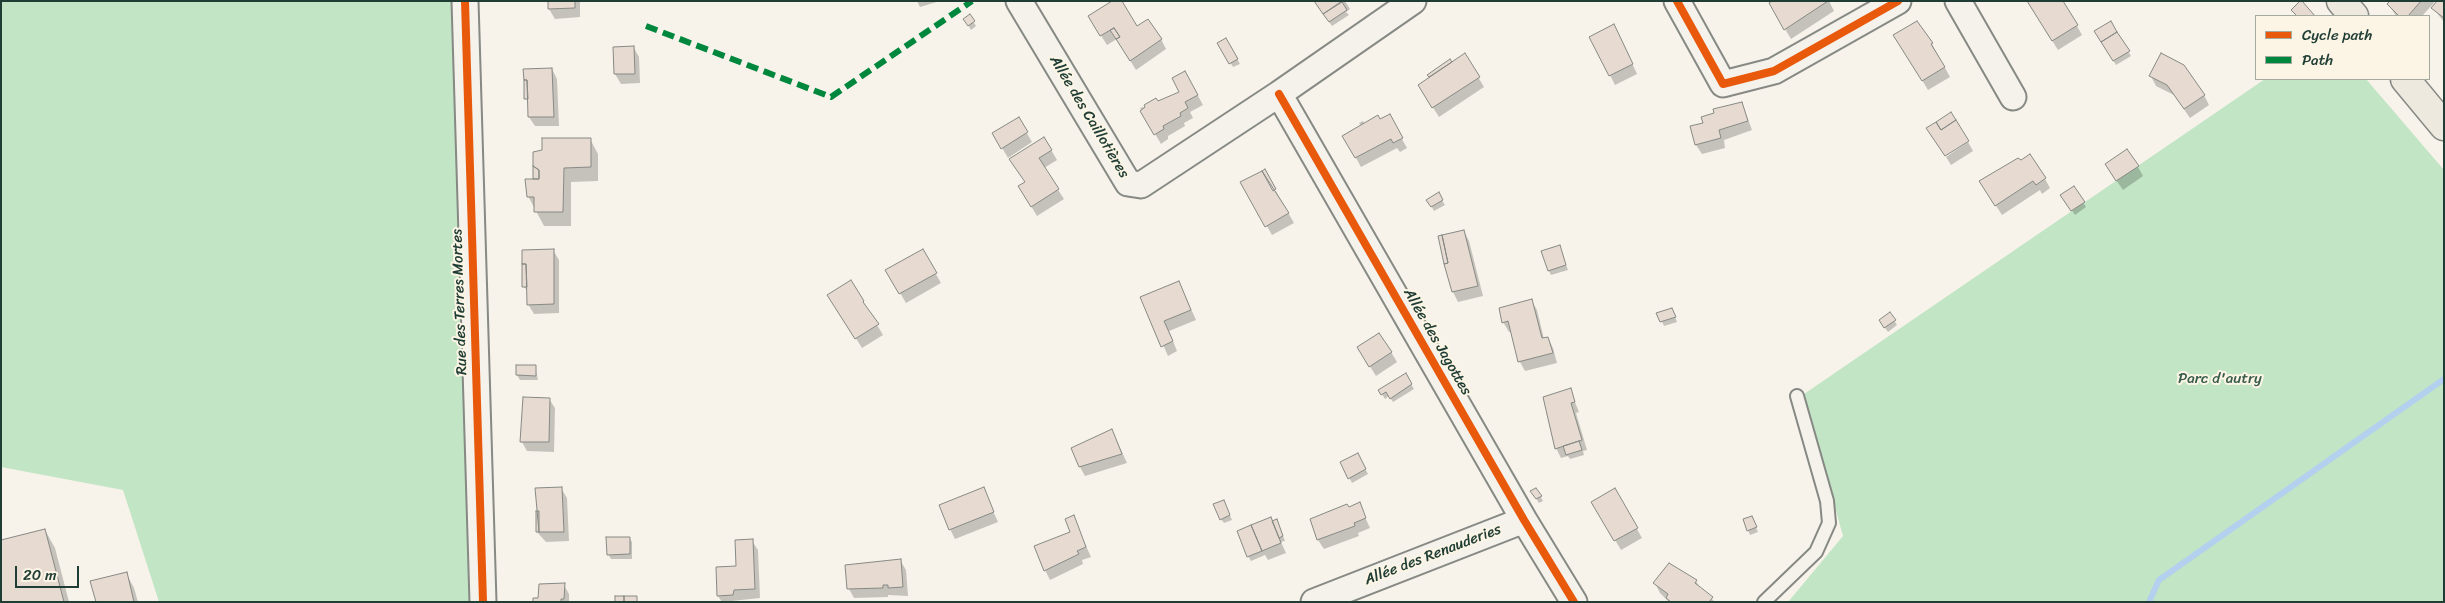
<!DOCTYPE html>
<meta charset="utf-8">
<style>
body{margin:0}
#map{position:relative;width:2445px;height:603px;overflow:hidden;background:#f7f3ea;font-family:Sriracha,sans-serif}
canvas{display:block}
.frame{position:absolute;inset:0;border:2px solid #1f3d34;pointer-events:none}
.legend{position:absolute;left:2255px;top:15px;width:175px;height:65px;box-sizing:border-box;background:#fcf5e5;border:1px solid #a4ab9e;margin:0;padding:6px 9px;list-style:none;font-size:15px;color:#1f3d34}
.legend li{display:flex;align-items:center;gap:10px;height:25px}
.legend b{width:25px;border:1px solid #a4ab9e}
.scale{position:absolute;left:15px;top:566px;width:64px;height:22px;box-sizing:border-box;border:2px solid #1f3d34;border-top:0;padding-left:6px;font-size:15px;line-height:18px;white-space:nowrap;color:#1f3d34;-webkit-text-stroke:4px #fcf5e5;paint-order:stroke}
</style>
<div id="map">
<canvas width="2445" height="603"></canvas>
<div class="frame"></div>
<ul class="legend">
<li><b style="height:6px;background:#e8590c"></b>Cycle path</li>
<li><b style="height:6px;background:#00873e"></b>Path</li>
</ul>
<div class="scale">20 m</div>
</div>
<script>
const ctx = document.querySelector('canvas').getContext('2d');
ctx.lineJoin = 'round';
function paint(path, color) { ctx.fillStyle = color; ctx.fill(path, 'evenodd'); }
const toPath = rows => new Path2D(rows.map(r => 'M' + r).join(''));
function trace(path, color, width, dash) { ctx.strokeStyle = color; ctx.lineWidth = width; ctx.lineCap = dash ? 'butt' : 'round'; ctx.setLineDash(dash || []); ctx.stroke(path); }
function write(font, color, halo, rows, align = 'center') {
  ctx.font = font + ' Sriracha,sans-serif'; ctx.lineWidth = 4; ctx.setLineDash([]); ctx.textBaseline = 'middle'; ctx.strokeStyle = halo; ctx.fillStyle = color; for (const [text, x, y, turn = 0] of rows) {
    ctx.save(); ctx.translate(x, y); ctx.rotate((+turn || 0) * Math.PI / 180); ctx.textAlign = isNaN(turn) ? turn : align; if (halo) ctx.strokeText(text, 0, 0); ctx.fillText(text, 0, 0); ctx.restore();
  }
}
const green = toPath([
 [1,1,465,1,470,602,159,602,123,490,1,467],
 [2265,79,2366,79,2444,170,2444,602,1788,602,1843,536,1804,394]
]);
const shadow = toPath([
 [549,1,585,1,585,2,580,2,580,17,555,19,549,9],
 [917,1,940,1,920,7],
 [1315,1,1345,1,1350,9,1346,12,1349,15,1332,26],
 [1775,1,1829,1,1834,11,1791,39,1770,4],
 [2028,1,2077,26,2082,35,2058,50],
 [2392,1,2433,1,2434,3,2422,16,2396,16,2389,5],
 [2444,1,2444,22,2433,8],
 [970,16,976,26,971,30,965,19],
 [1916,22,1932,44,1950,77,1928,90,1901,45],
 [2110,23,2131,56,2116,65,2096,32],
 [1095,26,1137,28,1161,39,1166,49,1136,70,1117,39,1107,45],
 [1619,35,1637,74,1615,85,1610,75],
 [1226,39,1240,64,1233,67,1219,43],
 [634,48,639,57,640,83,621,84,615,74],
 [1465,55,1484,87,1439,117,1425,95,1430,78,1428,75],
 [552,69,557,79,559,126,535,126,529,117,528,103,526,98],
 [1185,72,1203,105,1190,112,1193,118,1184,123,1185,126,1168,136,1168,139,1161,144,1140,108,1143,107,1146,111,1157,102,1181,92],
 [2151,76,2204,95,2209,105,2190,118,2174,95,2156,86],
 [1742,103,1752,130,1724,140,1725,148,1702,154,1696,145,1692,127,1704,124],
 [1389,116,1407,148,1400,152,1397,148,1361,167,1344,136,1361,126,1359,123,1363,121,1365,124,1380,121],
 [1018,118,1032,142,1008,158,994,134],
 [1044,138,1057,160,1044,168,1064,199,1037,216,1025,196,1026,183],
 [590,139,598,154,598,181,571,182,571,226,544,226,528,196,534,180],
 [1968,142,1973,151,1951,165,1946,157],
 [2138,167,2143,176,2123,190,2112,174],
 [2045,179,2050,188,2042,194,2040,190,2002,215,1980,181],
 [1242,183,1273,193,1276,191,1294,223,1272,235],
 [2073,187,2086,207,2075,215,2062,195],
 [1438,194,1445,205,1434,211,1428,200],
 [1464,231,1469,241,1483,296,1458,302,1453,292,1439,237],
 [1559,246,1568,270,1551,275,1549,271],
 [553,250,559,260,559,313,534,314,528,304,528,291,523,286],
 [922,250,941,283,906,303,887,271],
 [1179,282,1196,320,1169,331,1177,351,1168,356,1142,297],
 [1531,300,1537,310,1544,339,1548,338,1553,348,1557,363,1525,371,1520,362,1512,331,1509,332,1503,322],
 [863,301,883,335,862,348,835,305],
 [1658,313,1674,314,1677,322,1664,326],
 [1890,314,1897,325,1888,332,1883,325],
 [1358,347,1391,352,1397,362,1376,376],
 [518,366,535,366,538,380,520,380,517,375],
 [1405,374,1414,389,1393,402,1389,396,1385,399,1380,391],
 [1570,390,1579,412,1576,413,1587,450,1583,451,1584,455,1570,459,1568,456,1561,458,1556,448],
 [549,399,555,408,554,452,527,451,522,442],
 [1112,430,1127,463,1085,476,1080,467],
 [1357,454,1368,474,1352,483,1342,463],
 [561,488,567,498,569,541,546,542,537,532,537,512],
 [983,489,998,522,955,539,950,529],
 [1536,489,1543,501,1539,503,1532,491],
 [1615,490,1642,538,1621,550,1593,503],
 [1359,504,1370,528,1358,533,1359,536,1324,549,1318,540,1348,508],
 [1226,506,1232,520,1224,523,1221,519],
 [1073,517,1091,557,1082,560,1083,564,1050,580,1045,570,1071,533],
 [1272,522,1279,525,1285,541,1281,542,1286,553,1268,560,1265,555,1251,561,1248,556],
 [1754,522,1758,532,1750,535,1748,530],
 [45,530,55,548,69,602,1,602],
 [629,538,632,542,632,559,611,559,608,554],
 [752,541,758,550,760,598,722,602,718,596],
 [900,560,906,570,908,596,888,595,888,597,854,598,849,589],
 [126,573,134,588,138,602,97,602],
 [1696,581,1701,589,1715,602,1669,602,1660,593,1655,583],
 [564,585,569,594,569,602,534,602]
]);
const stream = toPath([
 [2149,602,2159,580,2444,379]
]);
const building = toPath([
 [548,1,575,1,575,8,548,9,548,1],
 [1112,1,1122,1,1137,26,1148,19,1162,39,1130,61,1116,39,1120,37,1114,28,1100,36,1088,16,1112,1],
 [1314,1,1342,1,1323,14,1314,1],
 [1772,1,1828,1,1784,30,1769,3,1772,1],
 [2027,1,2063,1,2078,25,2052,41,2027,1],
 [2300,1,2302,1,2315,16,2294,16,2296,15,2291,10,2300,1],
 [2390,1,2421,1,2408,16,2399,16,2387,4,2390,1],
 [2437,1,2444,1,2444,18,2431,8,2437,1],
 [1342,2,1347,10,1329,22,1323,14,1342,2],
 [970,14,975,21,968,26,963,19,970,14],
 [1917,21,1933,43,1931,44,1945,67,1922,81,1893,35,1917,21],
 [2111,21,2117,32,2101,42,2094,31,2111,21],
 [1614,24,1633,64,1609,76,1589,37,1614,24],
 [1114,28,1120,37,1116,39,1110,30,1114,28],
 [2117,32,2130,51,2113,61,2101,42,2117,32],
 [1226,38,1238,59,1229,64,1217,43,1226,38],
 [634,46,635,74,614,74,613,47,634,46],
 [1465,53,1480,77,1432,108,1418,85,1465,53],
 [2161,53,2184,65,2205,95,2184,109,2167,85,2149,76,2161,53],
 [1450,59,1452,62,1429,77,1427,75,1450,59],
 [552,68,554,117,528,117,527,80,524,80,523,69,552,68],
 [1185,71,1198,95,1185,102,1188,108,1180,113,1181,116,1163,126,1164,129,1154,135,1140,111,1145,107,1144,105,1156,98,1158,101,1179,92,1172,78,1185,71],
 [524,80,527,80,528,99,524,99,524,80],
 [1742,102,1748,121,1719,130,1721,138,1695,145,1690,126,1703,123,1701,117,1714,113,1713,109,1742,102],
 [1951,112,1956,120,1941,130,1936,122,1951,112],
 [1390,114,1403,138,1393,143,1391,139,1355,158,1342,136,1378,115,1380,119,1390,114],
 [1019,117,1028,132,1001,149,992,133,1019,117],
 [1956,120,1969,141,1945,156,1926,128,1936,122,1941,130,1956,120],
 [1044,137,1052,150,1039,158,1059,189,1031,207,1018,186,1025,182,1009,159,1044,137],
 [542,138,591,138,591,167,564,168,563,212,534,212,534,197,527,197,525,179,539,179,539,170,533,166,533,152,542,150,542,138],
 [2127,149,2139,166,2116,181,2105,164,2127,149],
 [2030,154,2046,178,2036,185,2033,181,1995,206,1979,181,2018,158,2021,160,2030,154],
 [533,166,539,170,539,179,533,179,533,166],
 [1265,169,1276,189,1273,191,1262,171,1265,169],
 [1262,171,1289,213,1265,227,1240,182,1262,171],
 [2074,186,2085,202,2071,211,2060,195,2074,186],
 [1439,192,1443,200,1431,207,1426,200,1439,192],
 [1464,230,1478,286,1452,292,1444,264,1448,263,1442,235,1464,230],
 [1442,235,1448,263,1444,264,1438,236,1442,235],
 [1560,245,1566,265,1548,271,1541,251,1560,245],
 [554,249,554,304,527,305,526,264,522,264,522,250,554,249],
 [923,249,937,273,899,294,885,270,923,249],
 [522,264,526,264,527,287,522,287,522,264],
 [851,280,864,301,863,302,879,324,855,339,827,295,851,280],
 [1179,281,1191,310,1164,321,1173,341,1161,347,1140,297,1179,281],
 [1532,299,1542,338,1548,337,1553,353,1518,362,1508,321,1502,323,1499,308,1532,299],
 [1672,308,1676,317,1660,322,1656,313,1672,308],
 [1890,312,1896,320,1884,328,1879,320,1890,312],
 [1379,333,1392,352,1369,367,1357,347,1379,333],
 [516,365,536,365,536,376,516,375,516,365],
 [1406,373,1412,384,1390,399,1386,392,1381,395,1378,390,1406,373],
 [1571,388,1575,402,1571,403,1582,440,1555,449,1543,397,1571,388],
 [523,397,550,398,549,442,520,442,523,397],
 [1112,429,1122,454,1079,467,1071,448,1112,429],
 [1579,441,1582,450,1566,455,1563,446,1579,441],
 [1358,453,1366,469,1348,479,1340,462,1358,453],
 [562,487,564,532,539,532,535,488,562,487],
 [984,487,994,512,949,530,939,505,984,487],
 [1536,488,1542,496,1536,499,1530,491,1536,488],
 [1615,488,1638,528,1614,541,1591,502,1615,488],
 [1224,500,1230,515,1220,520,1213,504,1224,500],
 [1360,502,1366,518,1354,523,1355,526,1317,540,1310,519,1347,504,1349,507,1360,502],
 [536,511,539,511,539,532,536,532,536,511],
 [1074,515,1086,547,1077,551,1079,554,1044,571,1034,546,1070,532,1065,519,1074,515],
 [1752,516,1757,527,1747,531,1743,519,1752,516],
 [1271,517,1281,543,1262,551,1251,525,1271,517],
 [1277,519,1283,536,1279,538,1272,521,1277,519],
 [1251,525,1262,551,1247,557,1237,531,1251,525],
 [45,529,64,602,1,602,1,540,45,529],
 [606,537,630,537,630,554,607,555,606,537],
 [753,539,755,589,734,590,733,595,717,596,716,567,736,566,735,540,753,539],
 [901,559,903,587,888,588,888,585,883,585,883,588,847,589,845,565,901,559],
 [1669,563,1697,580,1695,583,1713,597,1709,602,1671,602,1666,598,1668,594,1653,583,1669,563],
 [127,572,134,602,96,602,90,581,127,572],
 [565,583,564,599,561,599,561,602,533,602,533,598,538,598,539,584,565,583],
 [615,596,624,596,624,602,615,602,615,596],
 [624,596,637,596,637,602,624,602,624,596]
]);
const service = toPath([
 [1764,602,1816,552,1829,523,1827,501,1797,396]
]);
const minor = toPath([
 [465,1,483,602],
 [1019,1,1128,183,1141,185,1279,94,1413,1],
 [1677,1,1723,84,1774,71,1898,1],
 [1958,1,2013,97],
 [1279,94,1524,520,1574,602],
 [1314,602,1524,520]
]);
const primary = toPath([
 [2341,1,2354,16],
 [2405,79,2444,126]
]);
const quiet = toPath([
 [646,26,831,97,972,1]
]);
const cycleway = toPath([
 [465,1,483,602],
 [1677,1,1723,84,1774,71,1898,1],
 [1279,94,1524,520,1574,602]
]);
const streetNames = [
 ["Allée des Caillotières",1089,117,59],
 ["Rue des Terres Mortes",460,302,-92],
 ["Allée des Jagottes",1437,342,60],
 ["Allée des Renauderies",1433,555,-21]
];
const parkNames = [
 ["Parc d'autry",2220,379]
];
paint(green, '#c2e5c5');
paint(shadow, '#0003');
trace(stream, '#b3d1ee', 6);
paint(building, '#e6dad1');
trace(building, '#868984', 1);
trace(service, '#868984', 16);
trace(minor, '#868984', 29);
trace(primary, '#868984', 31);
trace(service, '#f5f2ec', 12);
trace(minor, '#f5f2ec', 25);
trace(primary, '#eee9de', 28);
trace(quiet, '#00873e', 6, [12, 6]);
trace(cycleway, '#e8590c', 8);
write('15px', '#1f3d34', '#fcf5e5', streetNames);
write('15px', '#375c4b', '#fcf5e5', parkNames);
</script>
